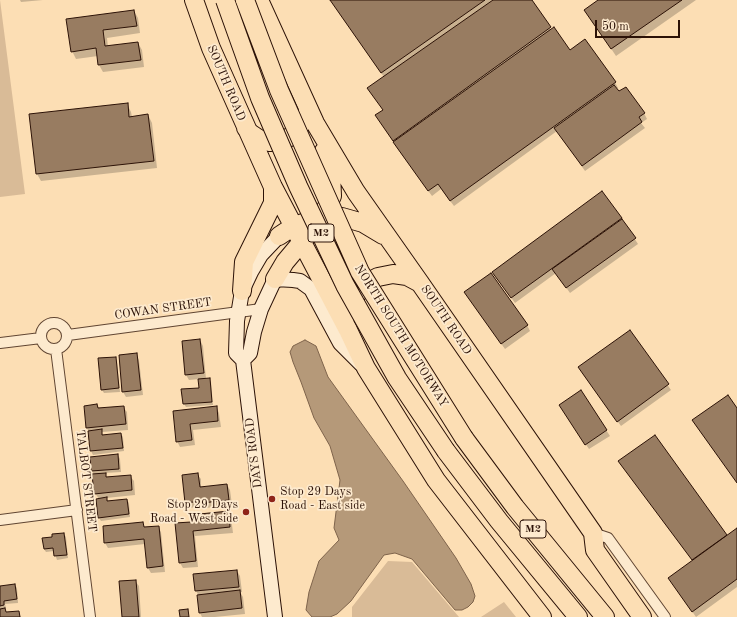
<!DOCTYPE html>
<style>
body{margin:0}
#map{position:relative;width:737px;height:617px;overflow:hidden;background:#fcdeb4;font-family:"Old Standard TT",serif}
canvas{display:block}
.scale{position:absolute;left:595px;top:20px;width:85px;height:18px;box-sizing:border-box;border:2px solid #2c1207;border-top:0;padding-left:5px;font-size:12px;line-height:14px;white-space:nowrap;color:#2c1207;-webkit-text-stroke:3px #fdeace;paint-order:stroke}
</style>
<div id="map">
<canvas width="737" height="617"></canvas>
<div class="scale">50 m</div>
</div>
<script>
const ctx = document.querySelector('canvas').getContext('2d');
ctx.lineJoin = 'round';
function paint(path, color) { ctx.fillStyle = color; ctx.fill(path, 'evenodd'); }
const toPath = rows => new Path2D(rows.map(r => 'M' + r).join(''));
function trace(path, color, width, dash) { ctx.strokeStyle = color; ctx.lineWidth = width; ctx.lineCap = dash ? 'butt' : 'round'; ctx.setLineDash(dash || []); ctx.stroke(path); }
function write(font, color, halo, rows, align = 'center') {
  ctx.font = font + ' "Old Standard TT",serif'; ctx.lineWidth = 3.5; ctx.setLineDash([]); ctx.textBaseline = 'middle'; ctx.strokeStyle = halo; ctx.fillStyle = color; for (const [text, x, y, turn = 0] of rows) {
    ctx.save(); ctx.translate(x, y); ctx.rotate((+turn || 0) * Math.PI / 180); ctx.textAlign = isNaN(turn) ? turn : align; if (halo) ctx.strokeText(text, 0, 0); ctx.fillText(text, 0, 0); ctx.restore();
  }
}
const green = toPath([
 [0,0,25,194,0,197],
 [388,561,412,562,459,617,352,617,352,607],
 [504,602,516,617,481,617]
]);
const water = toPath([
 [305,340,316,346,328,377,403,481,456,558,471,584,475,596,473,602,468,607,462,610,455,610,412,559,395,553,384,555,351,601,337,614,330,617,312,617,306,610,309,592,319,561,339,540,334,528,340,480,330,446,314,418,301,382,293,362,290,352,293,346,305,340]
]);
const shadow = toPath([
 [20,0,43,0,21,2],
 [331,0,531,0,551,30,570,51,615,82,618,88,616,89,644,113,647,119,641,123,645,128,585,171,557,131,454,206,441,189,432,196,397,148,380,121,384,111,384,77],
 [600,0,696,0,616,56,590,17],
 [134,11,138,18,140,33,107,38,108,47,138,43,142,50,144,67,103,72,99,65,98,56,76,59,72,51,67,19],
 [127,104,131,112,132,117,148,115,152,123,157,168,41,181,37,174,30,115],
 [621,218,638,244,570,293,556,273,515,303,496,277],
 [465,293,527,325,530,331,505,349],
 [630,332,671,390,621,426,582,373],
 [200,340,203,346,206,379,209,379,211,382,213,405,186,407,184,404,182,390,200,389,199,379,189,380,186,375],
 [136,354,139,360,143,395,126,397,123,392],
 [115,358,117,361,120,392,104,393,102,390],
 [581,392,610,436,589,449,563,411],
 [97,405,99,409,123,407,127,412,128,430,102,432,103,436,121,434,123,437,124,451,93,455,91,451,89,432,87,428],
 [216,407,219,413,221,427,193,430,195,445,180,447,177,441,174,412],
 [655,436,727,537,737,529,737,587,696,617,669,578,693,561,622,466],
 [118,455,120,459,121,472,105,473,107,478,130,476,134,481,135,495,106,498,109,502,127,500,129,503,130,517,101,521,99,518,99,499,95,493,94,475,92,471,91,458],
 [197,474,201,479,201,488,227,485,230,490,232,505,206,508,205,506,189,508,186,502],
 [228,512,231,517,233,533,195,536,198,567,183,568,180,563,176,524,192,523],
 [143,523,145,528,158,527,161,532,165,572,151,573,148,568,145,544,108,548,105,543],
 [64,534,66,537,68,558,57,560,54,551,46,552,44,549,43,539,53,538],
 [237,571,240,576,242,592,240,592,243,597,245,614,215,617,202,617,200,613,198,596,199,596,196,591],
 [135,581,139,586,141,617,123,617],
 [15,585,17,588,18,603,5,604,6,608,4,608,7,613,18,612,21,617,0,617,0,587]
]);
const building = toPath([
 [330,0,485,0,381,73,330,0],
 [493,0,532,0,551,27,393,141,375,115,383,110,367,88,493,0],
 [598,0,682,0,611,49,584,10,598,0],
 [134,10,137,26,103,30,105,46,138,42,141,60,98,65,96,48,71,52,66,19,134,10],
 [554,27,570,50,585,39,616,82,450,201,438,184,428,191,393,142,554,27],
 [614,85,619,91,626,87,645,113,639,117,642,122,582,166,554,128,614,85],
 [128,103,129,117,148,114,154,161,36,174,29,114,128,103],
 [602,191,622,218,511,298,492,272,602,191],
 [622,219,636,238,566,288,552,269,622,219],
 [491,273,528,325,501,344,464,292,491,273],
 [630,330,669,384,617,422,578,367,630,330],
 [200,339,204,373,185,375,182,341,200,339],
 [137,353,141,390,122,392,119,355,137,353],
 [116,357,119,388,101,390,98,358,116,357],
 [210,378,212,402,183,404,181,389,199,388,198,379,210,378],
 [581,390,607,430,585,445,559,405,581,390],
 [728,395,737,408,737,483,692,420,728,395],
 [97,404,98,408,124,406,126,424,86,428,84,406,97,404],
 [217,406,218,421,190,424,192,440,176,442,173,411,217,406],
 [102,429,102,435,121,433,123,448,90,451,88,431,102,429],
 [655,435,727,535,692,560,618,461,655,435],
 [118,454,119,469,91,471,90,457,118,454],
 [106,473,106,477,131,475,132,490,94,494,92,474,106,473],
 [198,473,200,487,227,484,229,500,202,503,202,501,185,503,182,475,198,473],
 [107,497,107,501,127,499,129,514,98,518,96,499,107,497],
 [229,511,230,527,193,531,196,561,179,563,175,523,191,522,190,515,229,511],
 [143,522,144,527,159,526,163,566,147,568,144,539,104,543,103,526,143,522],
 [737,528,737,579,692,612,668,578,737,528],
 [64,533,67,555,54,556,53,548,44,549,42,538,52,537,52,534,64,533],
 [237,570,239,587,195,591,193,574,237,570],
 [136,580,139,617,122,617,119,581,136,580],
 [15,584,17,599,4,601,4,605,0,606,0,586,15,584],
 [240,590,242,608,199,613,197,595,240,590],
 [5,608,6,612,19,611,20,617,0,617,0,609,5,608],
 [188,609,189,617,180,617,179,610,188,609]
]);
const street = toPath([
 '41 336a13 13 0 1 1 26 0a13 13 0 1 1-26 0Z',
 [68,335,261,309],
 [0,343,41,338],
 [56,349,90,617],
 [0,520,77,510],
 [593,533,608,538,665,617]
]);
const secondary = toPath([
 [243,360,250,353,254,332,261,309,275,279,293,280,300,281,311,289,340,343,361,364],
 [275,617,243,360,236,353,237,321,242,291,251,272,261,255,279,236]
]);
const highway = toPath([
 [194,0,211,48,273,187,348,330,366,368,436,480,542,617],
 [259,0,315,123,356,192,420,283,593,533,595,550,642,617],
 [246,128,250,133,259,139,270,142,280,141,290,137,298,130,304,117],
 [279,236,294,226,312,220,332,217,342,217,363,223,383,235],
 [275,279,285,262,321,219,332,196,331,172,324,151],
 [242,291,244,262,273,203,273,187],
 [349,313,355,296,365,284,378,277,393,274,407,276,420,283],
 [464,438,515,507,605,617],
 [446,451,499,521,578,617]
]);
const highwayBridge = toPath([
 [225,0,260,98,298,186,345,285,397,378,446,451],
 [245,0,279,90,360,272,464,438]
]);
const markers = [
 [272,499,4,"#8f2418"],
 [246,512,4,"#8f2418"]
];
const shields = [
 [321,233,26],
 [533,529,26]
];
const shieldNames = [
 ["M2",321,233],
 ["M2",533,529]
];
const streetNames = [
 ["SOUTH ROAD",226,83,67],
 ["COWAN STREET",163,309,-8],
 ["SOUTH ROAD",446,320,56],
 ["NORTH SOUTH MOTORWAY",401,336,58],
 ["DAYS ROAD",254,453,-97],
 ["TALBOT STREET",86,481,83]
];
const poiNames = [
 ["Stop 29 Days",280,492],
 ["Road - East side",280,506],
 ["Stop 29 Days",238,505,"right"],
 ["Road - West side",238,519,"right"]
];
paint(green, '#d9bb97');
paint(water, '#b59979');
trace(water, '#7e634b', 1);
paint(shadow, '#0003');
paint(building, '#987c61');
trace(building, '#2c1207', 1);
trace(street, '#604532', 12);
trace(secondary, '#2c1207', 16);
trace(highway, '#2c1207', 20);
trace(street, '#fdeace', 10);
trace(secondary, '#fdeace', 14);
trace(highway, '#fcdeb4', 18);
trace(highwayBridge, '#2c1207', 20, []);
trace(highwayBridge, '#fcdeb4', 18);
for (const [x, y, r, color] of markers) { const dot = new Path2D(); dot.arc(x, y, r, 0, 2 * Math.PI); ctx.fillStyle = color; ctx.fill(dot); trace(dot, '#fdeace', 1.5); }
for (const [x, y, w] of shields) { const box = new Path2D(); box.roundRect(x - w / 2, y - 9, w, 18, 3); ctx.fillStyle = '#fdeace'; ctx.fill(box); trace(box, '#2c1207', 1); }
write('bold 11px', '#2c1207', null, shieldNames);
write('12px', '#2c1207', '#fdeace', streetNames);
write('12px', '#2c1207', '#fdeace', poiNames, 'left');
</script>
